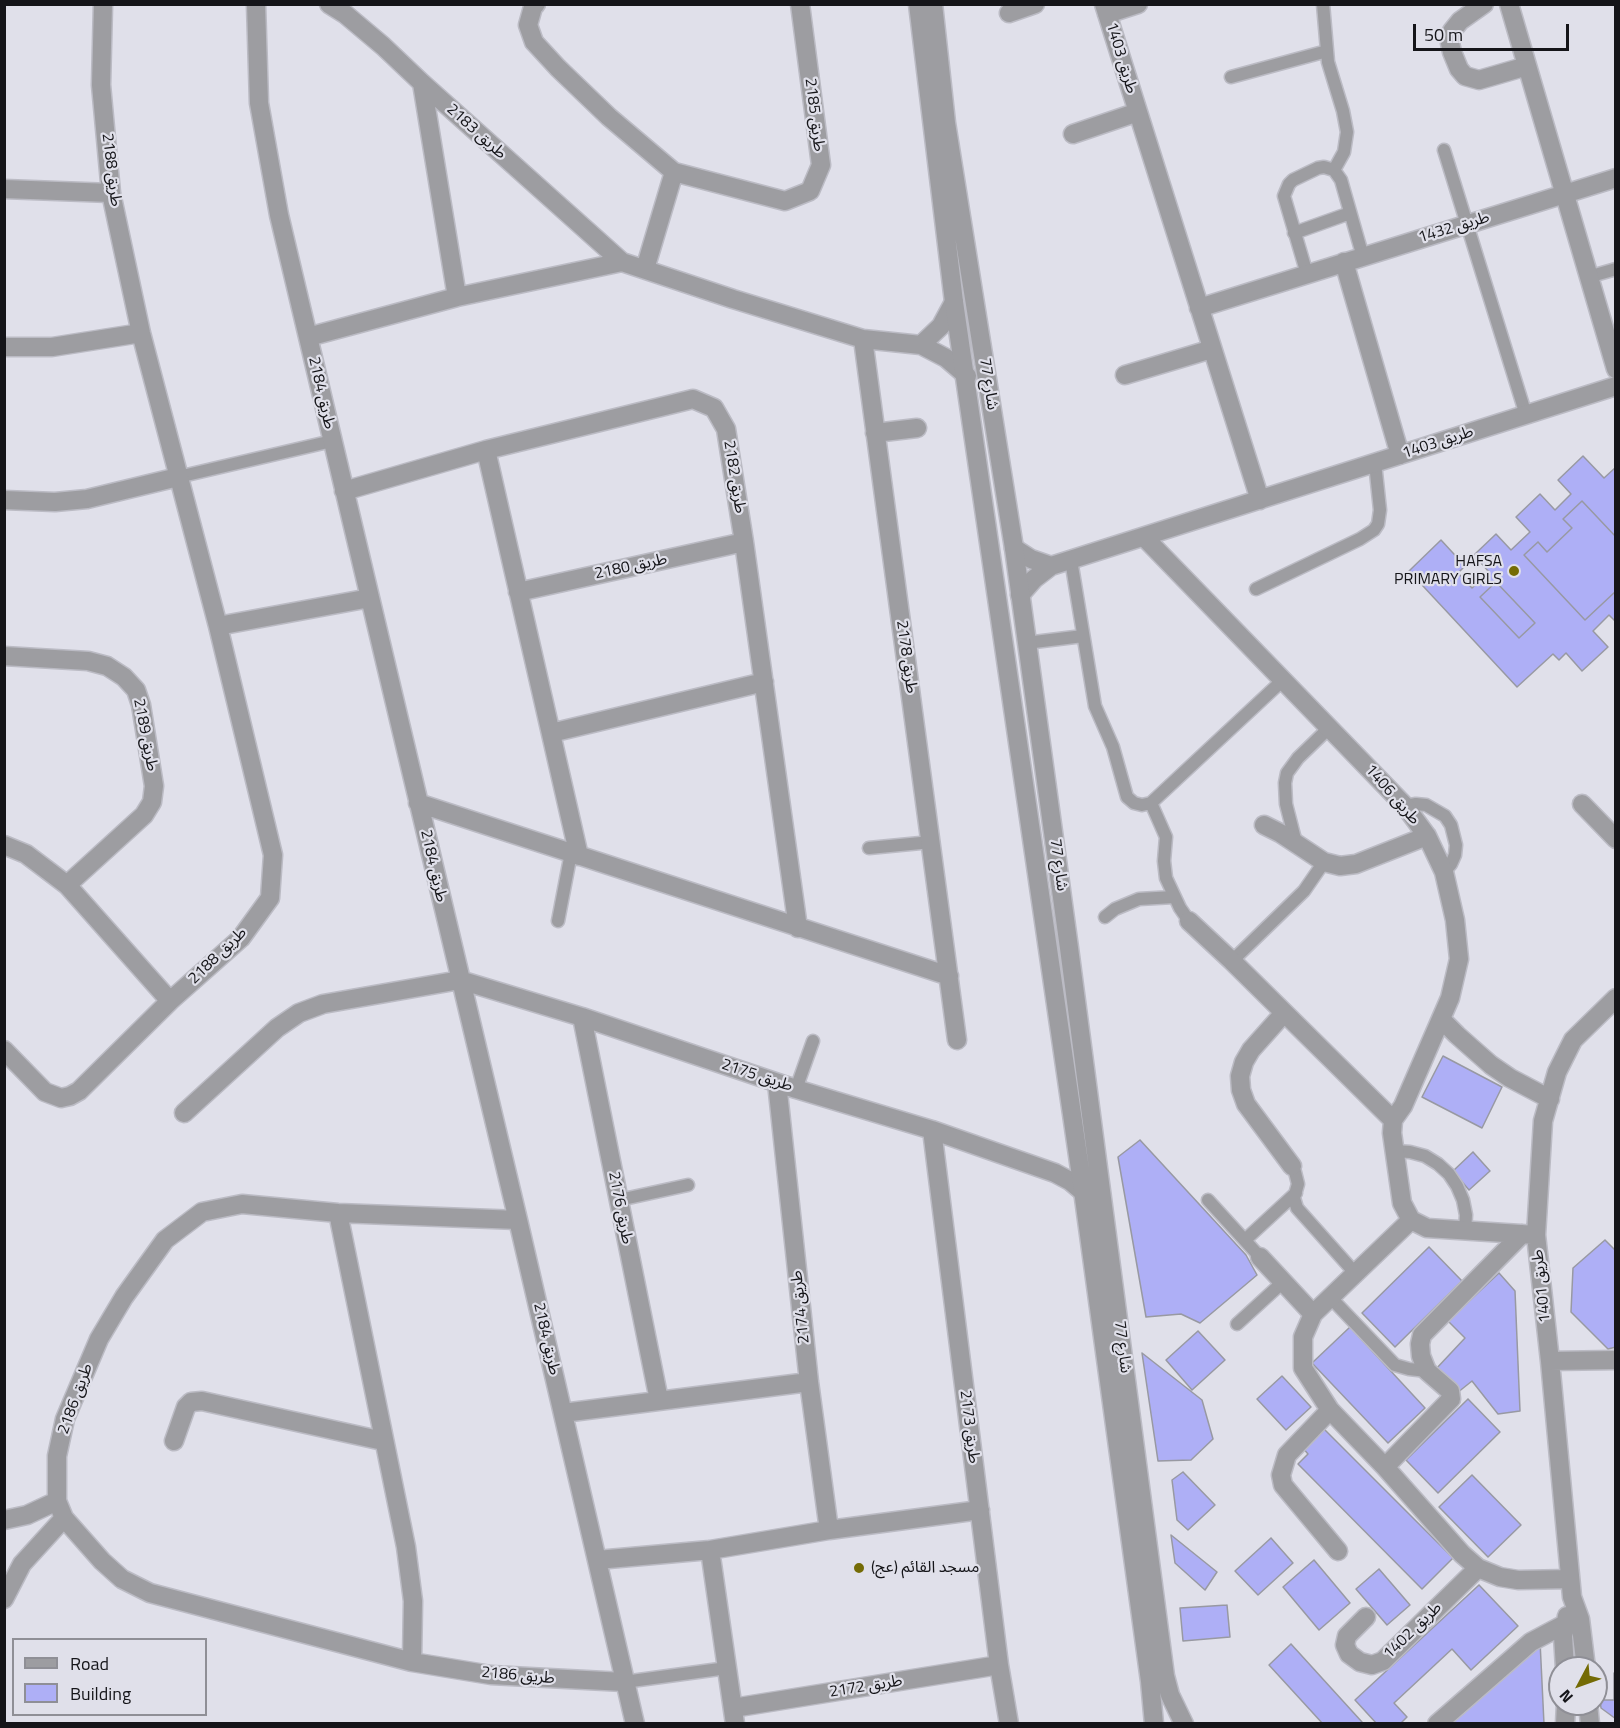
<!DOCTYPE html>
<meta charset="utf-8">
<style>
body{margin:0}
#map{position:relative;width:1620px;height:1728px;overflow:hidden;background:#e0e0ea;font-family:"Titillium Web",sans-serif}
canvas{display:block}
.frame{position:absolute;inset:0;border:6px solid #151519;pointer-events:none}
.legend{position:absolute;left:12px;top:1638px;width:195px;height:78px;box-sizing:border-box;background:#e0e0ea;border:2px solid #8f8f96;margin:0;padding:8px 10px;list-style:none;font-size:18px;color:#151519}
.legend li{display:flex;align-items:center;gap:12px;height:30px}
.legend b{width:30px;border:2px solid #8f8f96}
.north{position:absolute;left:1548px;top:1656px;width:60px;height:60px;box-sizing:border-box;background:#e0e0ea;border:2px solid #8f8f96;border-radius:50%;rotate:229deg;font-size:16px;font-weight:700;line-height:24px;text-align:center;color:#151519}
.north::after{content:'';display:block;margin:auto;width:21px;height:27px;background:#746b05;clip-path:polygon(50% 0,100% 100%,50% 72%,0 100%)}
.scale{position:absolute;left:1413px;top:24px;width:156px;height:27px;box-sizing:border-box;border:3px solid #151519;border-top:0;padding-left:8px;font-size:18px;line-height:21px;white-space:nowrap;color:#151519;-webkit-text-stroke:4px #e0e0ea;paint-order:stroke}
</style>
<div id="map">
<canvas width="1620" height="1728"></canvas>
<div class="frame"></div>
<ul class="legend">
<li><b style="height:8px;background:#9d9da1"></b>Road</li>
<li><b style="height:16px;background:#aeaff6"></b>Building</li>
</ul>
<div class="north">N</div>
<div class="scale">50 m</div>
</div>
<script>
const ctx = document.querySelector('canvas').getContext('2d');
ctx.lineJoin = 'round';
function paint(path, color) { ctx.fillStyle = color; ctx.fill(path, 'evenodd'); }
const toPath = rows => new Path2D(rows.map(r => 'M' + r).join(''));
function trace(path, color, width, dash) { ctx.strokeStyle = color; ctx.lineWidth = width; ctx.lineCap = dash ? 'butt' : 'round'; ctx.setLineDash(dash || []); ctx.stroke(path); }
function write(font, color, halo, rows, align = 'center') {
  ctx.font = font + ' "Titillium Web","Noto Sans Arabic",sans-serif'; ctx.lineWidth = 4.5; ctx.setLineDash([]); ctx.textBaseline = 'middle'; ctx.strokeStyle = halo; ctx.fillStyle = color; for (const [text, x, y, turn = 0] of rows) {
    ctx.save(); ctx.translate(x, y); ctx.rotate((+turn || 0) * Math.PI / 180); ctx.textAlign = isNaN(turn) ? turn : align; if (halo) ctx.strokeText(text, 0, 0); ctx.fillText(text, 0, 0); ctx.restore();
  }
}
const building = toPath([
 [1583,456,1604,478,1616,467,1616,537,1582,501,1563,519,1572,528,1547,552,1538,542,1524,555,1585,620,1616,591,1616,622,1609,615,1593,631,1608,647,1582,671,1566,653,1559,660,1553,654,1517,687,1409,571,1441,540,1465,566,1458,573,1472,588,1489,572,1474,555,1496,534,1511,550,1530,532,1516,517,1540,494,1555,510,1571,494,1558,480,1583,456],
 [1496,582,1535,623,1519,638,1480,597,1496,582],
 [1582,501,1616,537,1616,591,1585,620,1524,555,1538,542,1547,552,1572,528,1563,519,1582,501],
 [1496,582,1535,623,1519,638,1480,597,1496,582],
 [1443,1056,1502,1087,1482,1128,1422,1097,1443,1056],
 [1140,1140,1246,1255,1257,1275,1200,1323,1181,1314,1146,1317,1118,1157,1140,1140],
 [1473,1152,1490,1171,1469,1190,1453,1171,1473,1152],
 [1605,1240,1616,1251,1616,1347,1608,1349,1571,1312,1573,1268,1605,1240],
 [1429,1247,1462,1281,1395,1347,1362,1313,1429,1247],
 [1499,1273,1515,1291,1520,1411,1498,1414,1472,1381,1457,1393,1435,1370,1465,1338,1448,1321,1499,1273],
 [1350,1327,1425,1408,1388,1443,1312,1363,1350,1327],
 [1198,1331,1225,1360,1192,1390,1166,1360,1198,1331],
 [1142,1353,1202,1400,1213,1439,1191,1460,1158,1461,1142,1353],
 [1282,1376,1311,1407,1286,1430,1257,1399,1282,1376],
 [1468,1399,1500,1432,1438,1493,1406,1460,1468,1399],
 [1322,1427,1453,1558,1422,1589,1298,1464,1308,1454,1302,1447,1322,1427],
 [1183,1472,1215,1505,1188,1530,1177,1520,1172,1480,1183,1472],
 [1472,1475,1521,1525,1488,1557,1439,1507,1472,1475],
 [1171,1535,1217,1572,1205,1590,1175,1563,1171,1535],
 [1271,1538,1293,1563,1258,1595,1235,1571,1271,1538],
 [1314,1560,1350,1603,1319,1630,1283,1587,1314,1560],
 [1379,1569,1410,1605,1387,1625,1356,1589,1379,1569],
 [1479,1585,1518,1626,1471,1670,1452,1649,1394,1703,1407,1717,1400,1724,1377,1724,1355,1700,1479,1585],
 [1227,1605,1230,1637,1183,1641,1180,1608,1227,1605],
 [1540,1641,1544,1724,1439,1724,1540,1641],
 [1291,1644,1362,1722,1360,1724,1323,1724,1269,1665,1291,1644],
 [1614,1673,1616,1673,1616,1719,1601,1708,1600,1700,1614,1700,1614,1673]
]);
const service = toPath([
 [1323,4,1328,62,1343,111,1347,132,1344,152,1334,170],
 [1231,77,1327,51],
 [1444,150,1526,415],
 [1294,233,1350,213],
 [1307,274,1284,196,1289,184,1293,180,1318,168,1324,167,1334,170,1341,180,1363,257],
 [1588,277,1616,269],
 [178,477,332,441],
 [1071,560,1095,706,1113,747,1127,797,1134,803,1142,805,1151,803,1283,680],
 [1256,589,1360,539,1374,530,1378,524,1380,510,1375,463],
 [1026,643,1083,636],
 [1151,803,1166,837,1164,861,1166,878,1180,908,1189,921],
 [1405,806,1416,804,1426,805,1445,816,1451,825,1456,845,1455,855,1451,864,1444,872],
 [1296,843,1286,804,1285,783,1287,773,1298,758,1330,727],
 [869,848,931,842],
 [1105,917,1115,909,1139,899,1174,897],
 [558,921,571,853],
 [1232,961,1304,891,1324,862],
 [796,1089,813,1041],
 [1395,1151,1410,1152,1425,1156,1438,1164,1449,1174,1457,1186,1463,1200,1466,1215,1465,1230],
 [1292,1166,1295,1172,1298,1184,1294,1198,1297,1208,1355,1273],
 [619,1200,688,1185],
 [1208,1200,1260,1257],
 [1245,1240,1296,1193],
 [1330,1297,1395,1365,1409,1369,1427,1371],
 [1237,1324,1283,1282],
 [624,1682,727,1668]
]);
const minor = toPath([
 [256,4,259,103,279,215,518,1220,635,1724],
 [329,4,345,14,383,46,422,83,622,262,733,299,863,339,921,345,946,358,967,376],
 [536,4,533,7,528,25,534,42,558,68,609,117,674,172,645,269],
 [1104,4,1260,500],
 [1484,4,1460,21,1452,31,1450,43,1452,52,1459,69,1465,76,1479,80,1527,66],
 [1509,4,1616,369],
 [1009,13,1035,4],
 [1107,14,1138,4],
 [422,83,457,297],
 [1073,134,1138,112],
 [674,172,785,201,810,191,821,165,800,4],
 [4,189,111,193],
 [1344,262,1400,455],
 [1199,308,1616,178],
 [308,337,457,297,622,262],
 [863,339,957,1040],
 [921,345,941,326,954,302],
 [4,347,52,347,141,333],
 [1125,375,1212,349],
 [875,433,917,428],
 [486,450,579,856],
 [344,491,486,450,693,399,714,408,726,429,744,542,798,928],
 [4,500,55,502,87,499,178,477],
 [1144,537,1405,806,1427,836,1444,872,1455,920,1459,959,1450,998,1403,1106,1393,1120,1392,1133,1402,1203,1411,1220,1427,1228,1536,1235],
 [1014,548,1031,559,1051,566],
 [518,592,744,542],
 [1020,595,1034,579,1051,566,1616,386],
 [218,626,370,598],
 [4,656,88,661,107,666,124,677,136,690,141,705,154,786,152,802,144,815,67,885],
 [551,733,764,682],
 [418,803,949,976],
 [1582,804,1616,839],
 [1264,825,1280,833,1324,862,1340,866,1356,864,1427,836],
 [4,845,26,854,67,885,170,1001],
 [1189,921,1232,961,1393,1120],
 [1284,1013,1251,1050,1244,1062,1240,1076,1241,1090,1246,1104,1292,1166],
 [582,1017,659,1400],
 [1441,1019,1457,1035,1491,1065,1510,1078,1550,1099],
 [4,1050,45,1092,61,1098,70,1096,79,1091,170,1001,241,938,270,898,273,855,218,626,141,333,111,193,101,85,103,4],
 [777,1083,809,1382,829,1530],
 [184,1113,277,1028,299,1013,323,1004,460,980,582,1017,796,1089,932,1130,1055,1173,1070,1181,1083,1192],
 [932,1130,999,1665,1009,1724],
 [338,1213,406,1547,413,1601,412,1662],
 [518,1220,338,1213,242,1204,202,1212,165,1240,124,1297,99,1339,65,1419,57,1456,57,1501,64,1518,102,1561,122,1579,150,1593,412,1662,491,1675,624,1682],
 [1411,1220,1313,1314,1303,1337,1303,1368,1330,1410,1385,1467,1462,1554,1478,1568,1500,1577,1518,1580,1570,1579],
 [1260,1257,1313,1314],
 [1550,1361,1616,1360],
 [1330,1410,1287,1455,1281,1475,1283,1485,1338,1551],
 [563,1413,809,1382],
 [174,1441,186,1407,191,1402,202,1401,383,1441],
 [1385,1467,1451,1399,1450,1391,1427,1371,1421,1356,1420,1344,1422,1335,1522,1234],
 [4,1520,27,1515,57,1501],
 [710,1550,735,1724],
 [597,1560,710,1550,829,1530,980,1510],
 [4,1599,22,1564,64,1518],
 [1366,1617,1347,1636,1345,1645,1349,1654,1360,1662,1372,1665,1383,1661,1478,1568],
 [1565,1668,1563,1636,1567,1616],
 [1586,1668,1580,1619,1572,1597,1550,1361,1536,1235,1543,1121,1557,1072,1573,1040,1616,998],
 [1588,1704,1590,1724],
 [733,1708,999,1665],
 [1437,1724,1531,1642,1565,1624],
 [1565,1724,1566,1704]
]);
const tertiary = toPath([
 [918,4,954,302,1081,1176,1150,1681,1154,1724],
 [933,4,946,123,1014,548,1069,948,1165,1676,1170,1695,1184,1724]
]);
const markers = [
 [1514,571,6,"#746b05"],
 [859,1568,6,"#746b05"]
];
const streetNames = [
 ["طريق 1403",1121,58,73],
 ["طريق 2185",814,115,83],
 ["طريق 2183",476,132,42],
 ["طريق 2188",111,170,83],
 ["طريق 1432",1454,228,-17],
 ["شارع 77",988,384,81],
 ["طريق 2184",321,393,77],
 ["طريق 1403",1438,443,-18],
 ["طريق 2182",734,477,81],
 ["طريق 2180",631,567,-12],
 ["طريق 2178",906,657,82],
 ["طريق 2189",145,735,79],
 ["طريق 1406",1392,795,49],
 ["شارع 77",1058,865,82],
 ["طريق 2184",433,866,77],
 ["طريق 2188",218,956,-44],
 ["طريق 2175",757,1076,18],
 ["طريق 2176",620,1208,79],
 ["طريق 1401",1542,1286,-96],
 ["طريق 2174",801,1307,-96],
 ["طريق 2184",546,1339,77],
 ["شارع 77",1122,1347,83],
 ["طريق 2186",76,1399,-70],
 ["طريق 2173",969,1427,83],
 ["طريق 1402",1413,1631,-44],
 ["طريق 2186",518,1676,5],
 ["طريق 2172",866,1687,-9]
];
const poiNames = [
 ["HAFSA",1502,562],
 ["PRIMARY GIRLS",1502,580],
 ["مسجد القائم (عج)",871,1568,"left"]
];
paint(building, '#aeaff6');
trace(building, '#9899a2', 1.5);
trace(service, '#bbbbc4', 15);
trace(minor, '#bbbbc4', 21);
trace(tertiary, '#bbbbc4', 21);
trace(service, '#9d9da1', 12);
trace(minor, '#9d9da1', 18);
trace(tertiary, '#9d9da1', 18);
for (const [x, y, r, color] of markers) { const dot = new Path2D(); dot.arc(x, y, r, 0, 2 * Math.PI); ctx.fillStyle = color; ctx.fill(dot); trace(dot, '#e0e0ea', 2); }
write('16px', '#151519', '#e0e0ea', streetNames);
write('16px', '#151519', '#e0e0ea', poiNames, 'right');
</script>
